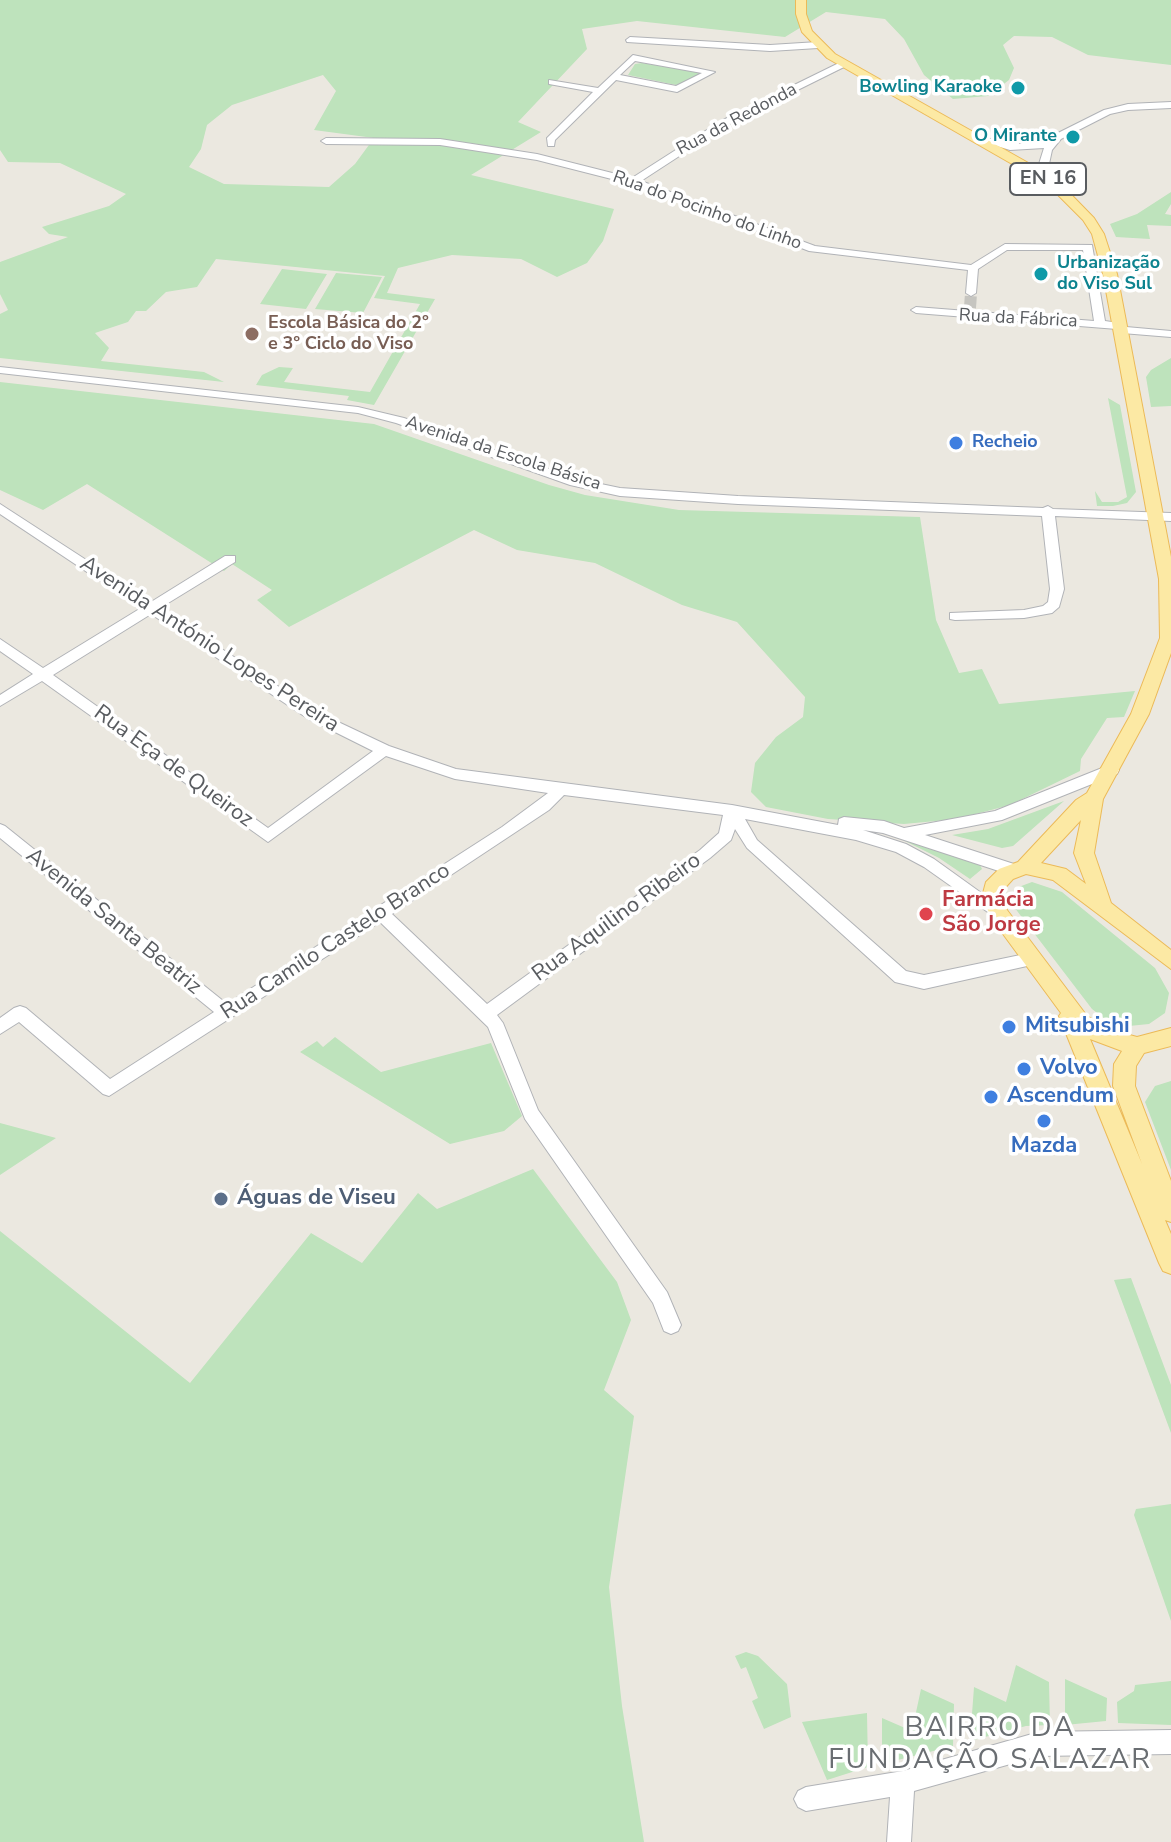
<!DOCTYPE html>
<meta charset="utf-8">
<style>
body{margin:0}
canvas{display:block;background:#ebe8e0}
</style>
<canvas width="1171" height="1842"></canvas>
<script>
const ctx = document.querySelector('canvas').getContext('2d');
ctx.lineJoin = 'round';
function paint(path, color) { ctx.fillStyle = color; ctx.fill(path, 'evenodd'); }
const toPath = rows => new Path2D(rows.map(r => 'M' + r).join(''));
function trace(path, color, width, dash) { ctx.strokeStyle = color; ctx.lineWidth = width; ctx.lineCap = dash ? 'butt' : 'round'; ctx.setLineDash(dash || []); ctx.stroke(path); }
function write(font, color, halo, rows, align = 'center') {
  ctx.font = font + ' "Nunito Sans",sans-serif'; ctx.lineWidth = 7; ctx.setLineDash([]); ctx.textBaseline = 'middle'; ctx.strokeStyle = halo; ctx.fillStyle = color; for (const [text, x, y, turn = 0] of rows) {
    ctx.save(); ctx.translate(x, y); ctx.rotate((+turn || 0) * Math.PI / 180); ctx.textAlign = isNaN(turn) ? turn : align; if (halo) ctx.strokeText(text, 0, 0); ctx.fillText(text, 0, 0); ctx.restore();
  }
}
const green = toPath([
 [0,0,1171,0,1171,65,1088,55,1052,37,1014,36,1003,45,1014,68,1009,80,988,96,953,99,924,75,904,39,885,19,826,12,785,37,637,21,582,29,587,49,518,122,541,132,471,175,614,209,603,241,587,263,557,277,521,259,452,255,398,268,387,293,435,299,374,405,347,400,349,396,256,385,262,375,279,367,293,368,284,382,370,392,420,304,374,298,385,276,216,259,197,287,166,292,146,311,136,311,128,322,95,333,109,348,101,361,204,372,224,382,0,358,0,314,8,310,0,294,0,262,68,237,49,234,42,227,109,206,126,194,60,163,8,162,0,150],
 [323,75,336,91,314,130,374,138,355,164,329,187,224,184,189,167,201,149,207,125,232,105],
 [642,63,697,72,700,75,676,85,628,75,635,64],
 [1171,192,1171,204,1165,214,1171,215,1171,226,1147,225,1150,239,1116,237,1110,224,1137,214],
 [282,269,327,274,306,309,260,304],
 [336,273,382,277,363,313,315,309],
 [1171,358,1171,406,1151,407,1146,377,1151,370],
 [0,382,374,424,549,485,585,495,679,510,920,517,936,620,959,673,982,669,999,704,1135,691,1124,717,1107,718,1081,759,1080,771,1010,805,957,819,904,824,828,819,766,807,751,792,755,763,776,737,803,717,805,697,737,622,682,605,595,563,517,550,474,530,289,627,257,600,272,590,232,564,224,571,87,484,43,510,0,490],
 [1108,398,1120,405,1136,492,1127,503,1113,506,1097,506,1095,491,1102,502,1118,502,1127,497],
 [1064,801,1013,846,1002,848,952,835,988,829],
 [899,838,980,865,982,869,970,879,939,858],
 [1032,882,1062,892,1155,968,1169,993,1165,1013,1149,1024,1129,1026,1105,1019,1092,1009,1011,903,1016,888],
 [335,1037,381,1072,491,1043,522,1116,504,1131,450,1144,300,1052,317,1041,323,1047],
 [1171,1081,1171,1170,1145,1102,1155,1086],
 [0,1123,56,1138,0,1175],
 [533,1169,617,1282,631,1320,604,1390,634,1416,609,1587,622,1706,644,1842,0,1842,0,1231,190,1383,311,1233,362,1263,418,1193,437,1209],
 [1131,1278,1171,1385,1171,1433,1114,1280],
 [1171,1504,1171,1621,1134,1515,1136,1509],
 [746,1652,758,1656,787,1684,791,1717,764,1729,752,1701,758,1698,746,1667,741,1669,735,1656],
 [1016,1665,1049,1682,1050,1725,1026,1726,970,1741,974,1687,1006,1702],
 [1065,1679,1107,1698,1106,1721,1065,1725],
 [1171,1681,1171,1725,1118,1723,1117,1702,1134,1691,1135,1685],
 [921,1689,954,1704,953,1746,882,1764,882,1718,912,1731],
 [867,1713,868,1767,827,1780,802,1722]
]);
const minorTunnel = toPath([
 [970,308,971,293]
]);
const minor = toPath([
 [630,37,770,45,818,42,822,45,818,48,770,51,627,42,626,40,630,37],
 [633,55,715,72,677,92,616,80,555,140,554,146,548,146,547,138,593,92,549,84,549,80,598,88,633,55],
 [635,61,702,73,676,86,620,75,635,61],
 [843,61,847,64,846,66,727,125,641,181,815,246,971,265,1005,244,1092,245,1105,321,1125,324,1126,327,1171,331,1171,337,1122,333,1117,329,916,313,911,310,916,307,1094,321,1083,250,1007,250,978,269,976,293,971,296,966,293,968,270,809,251,647,188,537,160,440,145,326,144,321,141,326,138,440,139,537,154,632,178,721,121,843,61],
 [1171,102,1171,108,1128,110,1110,114,1061,139,1052,150,1049,164,1056,181,1051,184,1046,181,1039,164,1044,148,1010,150,974,139,979,136,1010,144,1036,144,1104,110,1128,104,1171,102],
 [0,367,358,407,404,418,577,479,620,488,738,496,1043,508,1048,506,1053,509,1171,513,1171,521,1055,516,1064,589,1059,607,1052,613,1024,618,955,620,950,619,950,613,1024,610,1043,606,1048,602,1050,589,1042,516,738,504,620,496,570,485,396,423,358,413,0,373,0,367],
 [0,504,151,602,225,556,235,556,235,562,160,608,317,712,389,746,456,769,732,805,838,825,839,819,844,817,884,821,904,828,995,811,1107,766,1112,765,1119,770,1117,774,1002,820,925,835,1020,866,1022,870,1014,876,883,833,863,830,906,844,934,859,1005,910,1007,914,1005,918,999,920,924,867,896,852,856,840,745,819,757,840,906,971,924,975,1030,953,1036,954,1038,959,1036,964,924,989,895,982,747,848,735,829,731,840,710,858,497,1015,503,1023,538,1110,667,1292,681,1325,678,1331,671,1334,664,1331,653,1303,525,1119,488,1027,380,922,109,1096,103,1094,19,1022,0,1034,0,1018,14,1008,20,1006,26,1008,110,1079,214,1012,0,838,0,824,5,826,227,1004,502,827,548,793,455,779,386,756,268,842,42,681,0,706,0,695,33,674,0,651,0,639,43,668,141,608,0,514,0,504],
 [151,614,307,718,373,751,268,828,53,675,151,614],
 [564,795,723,815,719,833,700,850,487,1004,392,914,549,810,564,795],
 [1171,1730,1171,1754,1039,1756,914,1791,911,1842,887,1842,890,1797,806,1811,798,1807,794,1799,798,1791,806,1787,903,1771,1039,1732,1171,1730]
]);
const major = toPath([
 [796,0,806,0,806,14,812,31,835,54,1055,178,1094,218,1104,234,1117,274,1171,557,1171,653,1149,714,1103,799,1094,853,1111,903,1171,950,1171,969,1053,880,1026,874,1013,879,1003,890,1002,897,1007,910,1087,1016,1111,1030,1137,1037,1171,1028,1171,1046,1144,1053,1136,1066,1135,1086,1171,1181,1171,1222,1165,1220,1171,1234,1171,1274,1163,1271,1159,1263,1059,1016,1061,1013,992,919,982,897,986,882,999,869,1018,862,1076,800,1087,793,1131,714,1160,638,1159,579,1103,274,1092,234,1083,220,1047,184,827,58,802,32,796,14,796,0],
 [1081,820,1074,853,1086,884,1066,869,1041,863,1081,820],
 [1090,1039,1122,1051,1114,1064,1113,1086,1142,1164,1090,1039]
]);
const markers = [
 [1018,88,8,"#0f9aa8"],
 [1073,137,8,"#0f9aa8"],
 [1041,274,8,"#0f9aa8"],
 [252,334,8,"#8d6e63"],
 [956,443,8,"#3f7fe0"],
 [926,914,8,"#e0444e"],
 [1009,1027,8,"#3f7fe0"],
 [1024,1069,8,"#3f7fe0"],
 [991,1097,8,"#3f7fe0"],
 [1044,1121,8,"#3f7fe0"],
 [221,1199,8,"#5c6f8a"]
];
const farCulturenames = [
 ["Bowling Karaoke",1002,88],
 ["O Mirante",1057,137],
 ["Urbanização",1057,264,"left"],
 ["do Viso Sul",1057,285,"left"]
];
const farStreetnames = [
 ["Rua da Redonda",737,120,-28],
 ["Rua do Pocinho do Linho",707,211,20],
 ["Rua da Fábrica",1018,319,3],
 ["Avenida da Escola Básica",503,454,18]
];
const farEducationnames = [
 ["Escola Básica do 2º",268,324],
 ["e 3º Ciclo do Viso",268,345]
];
const farShopnames = [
 ["Recheio",972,443]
];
const shields = [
 [1048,179,76]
];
const shieldNames = [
 ["EN 16",1048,179]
];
const streetNames = [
 ["Avenida António Lopes Pereira",209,645,33],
 ["Rua Eça de Queiroz",173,767,36],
 ["Rua Aquilino Ribeiro",617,918,-36],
 ["Avenida Santa Beatriz",113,922,39],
 ["Rua Camilo Castelo Branco",336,942,-33]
];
const healthNames = [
 ["Farmácia",942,901],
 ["São Jorge",942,926]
];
const shopNames = [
 ["Mitsubishi",1025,1027],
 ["Volvo",1040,1069],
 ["Ascendum",1007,1097],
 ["Mazda",1044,1147,"center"]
];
const serviceNames = [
 ["Águas de Viseu",237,1199]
];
const nearNeighbourhoodnames = [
 ["BAIRRO DA",990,1729],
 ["FUNDAÇÃO SALAZAR",990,1761]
];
paint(green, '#bee3bc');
trace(minorTunnel, '#c6c5c0', 12, [12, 6]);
trace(minor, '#b1b3b7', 2);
trace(major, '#ecba58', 2);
paint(minor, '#fff');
paint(major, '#fce9a4');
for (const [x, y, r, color] of markers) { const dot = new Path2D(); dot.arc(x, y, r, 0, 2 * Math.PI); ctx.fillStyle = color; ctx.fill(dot); trace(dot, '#fff', 3); }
write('bold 18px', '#0d838f', '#fff', farCulturenames, 'right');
write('18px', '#595c60', '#fff', farStreetnames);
write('bold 18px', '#785e54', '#fff', farEducationnames, 'left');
write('bold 18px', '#366cbe', '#fff', farShopnames, 'left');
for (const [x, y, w] of shields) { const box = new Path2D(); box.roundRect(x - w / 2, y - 16, w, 32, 6); ctx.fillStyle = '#fff'; ctx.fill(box); trace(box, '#595c60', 2); }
write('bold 20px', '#595c60', null, shieldNames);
write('22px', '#595c60', '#fff', streetNames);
write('bold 22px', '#be3a42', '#fff', healthNames, 'left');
write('bold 22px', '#366cbe', '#fff', shopNames, 'left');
write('bold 22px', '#4e5e75', '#fff', serviceNames, 'left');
ctx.letterSpacing = '2px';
write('28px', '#6a6e72', '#fff', nearNeighbourhoodnames);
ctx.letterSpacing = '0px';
</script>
